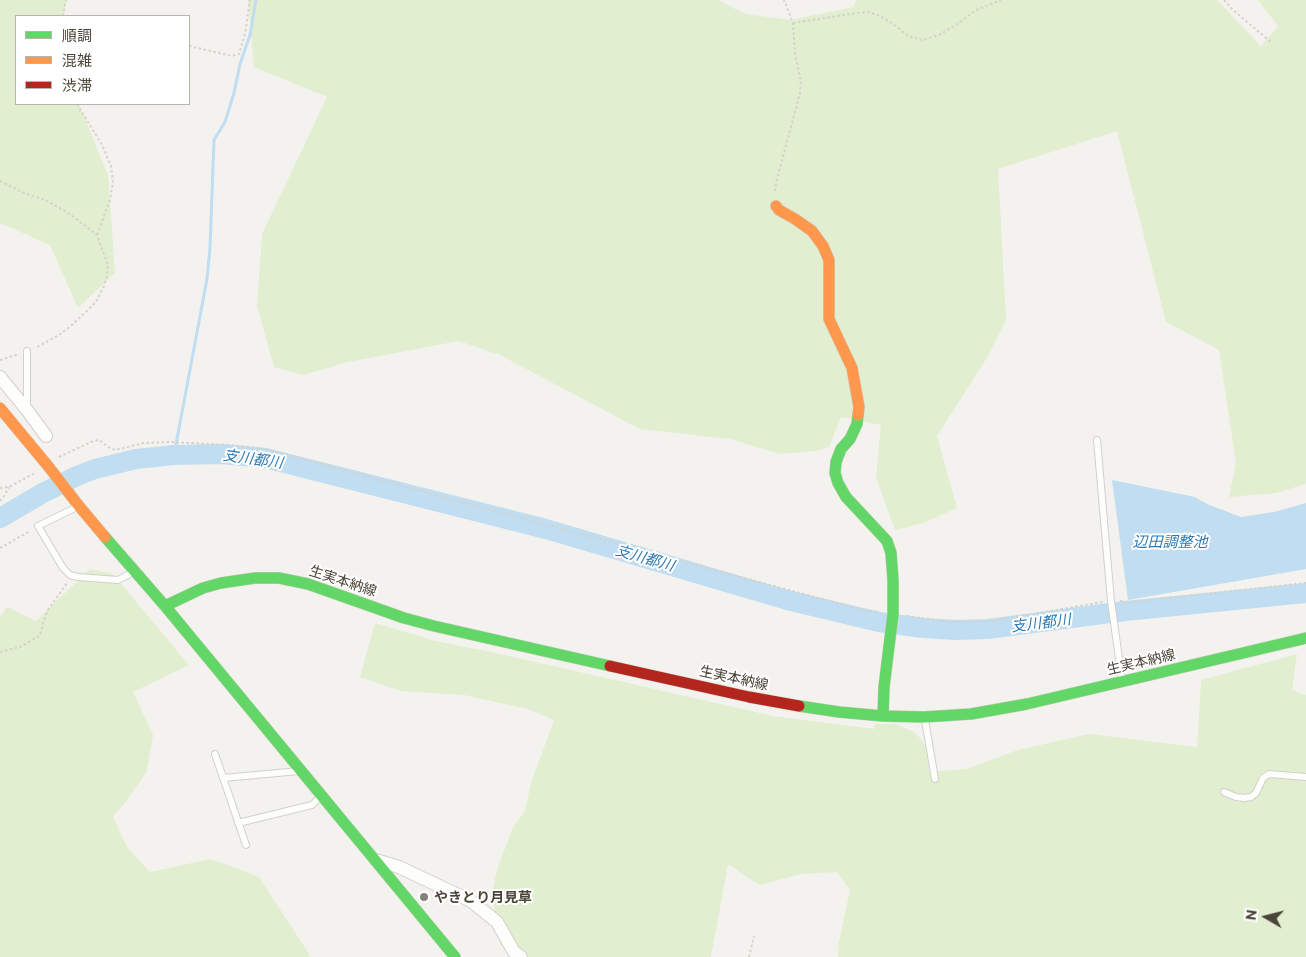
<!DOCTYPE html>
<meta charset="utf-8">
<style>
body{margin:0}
#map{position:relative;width:1306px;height:957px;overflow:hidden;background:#f4f2ee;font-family:Commissioner,"Noto Sans JP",sans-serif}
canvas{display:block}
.legend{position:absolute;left:15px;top:15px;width:175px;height:90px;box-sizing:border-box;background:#fff;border:1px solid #b7b4b0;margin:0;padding:6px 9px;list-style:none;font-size:15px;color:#4b4439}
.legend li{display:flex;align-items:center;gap:10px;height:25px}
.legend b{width:25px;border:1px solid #b7b4b0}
.north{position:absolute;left:1241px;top:892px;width:50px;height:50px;-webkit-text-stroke:4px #fff;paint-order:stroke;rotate:278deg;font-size:14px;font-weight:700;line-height:20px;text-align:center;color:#4b4439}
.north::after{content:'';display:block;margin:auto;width:18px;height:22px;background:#4b4439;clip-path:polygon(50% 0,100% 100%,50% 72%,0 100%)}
</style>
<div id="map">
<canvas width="1306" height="957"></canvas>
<ul class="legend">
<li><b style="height:6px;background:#63d668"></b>順調</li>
<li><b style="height:6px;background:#ff974d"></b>混雑</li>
<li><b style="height:6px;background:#b3261e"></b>渋滞</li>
</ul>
<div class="north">N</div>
</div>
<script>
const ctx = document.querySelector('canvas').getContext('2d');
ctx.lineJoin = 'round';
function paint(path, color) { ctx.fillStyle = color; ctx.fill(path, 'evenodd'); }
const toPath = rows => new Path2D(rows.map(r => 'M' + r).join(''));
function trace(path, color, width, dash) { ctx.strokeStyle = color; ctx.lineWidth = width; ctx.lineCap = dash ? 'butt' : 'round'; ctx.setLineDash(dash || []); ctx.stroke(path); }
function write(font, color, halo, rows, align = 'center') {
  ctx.font = font + ' Commissioner,"Noto Sans JP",sans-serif'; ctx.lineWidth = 4; ctx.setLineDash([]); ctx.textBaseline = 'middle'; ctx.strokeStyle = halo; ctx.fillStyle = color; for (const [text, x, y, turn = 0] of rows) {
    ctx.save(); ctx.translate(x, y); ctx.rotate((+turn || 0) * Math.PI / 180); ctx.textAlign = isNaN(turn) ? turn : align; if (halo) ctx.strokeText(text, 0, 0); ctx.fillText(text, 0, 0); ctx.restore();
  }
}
const green = toPath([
 [0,0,67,0,63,16,16,16,16,104,79,104,108,175,115,273,78,308,50,245,0,223],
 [248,0,718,0,745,14,790,20,854,7,856,0,1217,0,1261,46,1278,26,1258,0,1306,0,1306,484,1276,493,1229,497,1236,463,1219,350,1166,322,1117,131,998,169,1006,320,988,356,937,436,957,508,923,523,895,530,876,477,881,425,841,417,829,447,814,451,780,454,730,439,640,429,500,355,459,341,348,362,303,375,274,367,257,306,262,234,327,97,254,67],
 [90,569,113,574,189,665,133,692,153,735,147,771,128,799,113,817,127,847,150,872,211,859,259,877,311,957,0,957,0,617,7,607,36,621],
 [375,623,420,636,430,640,496,653,773,716,874,729,875,724,895,724,914,732,920,738,928,750,929,772,967,769,1018,750,1089,734,1197,747,1201,680,1297,654,1292,690,1306,695,1306,957,838,957,839,942,850,890,837,872,801,874,759,885,728,864,711,957,527,957,500,945,492,892,498,867,513,827,525,811,531,783,554,720,528,709,464,695,401,691,360,677]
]);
const water = toPath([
 [1112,480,1195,497,1207,504,1241,517,1274,512,1306,503,1306,569,1128,600]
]);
const stream = toPath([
 [174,455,207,279,210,248,214,140,225,122,234,93,240,64,250,35,256,0]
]);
const river = toPath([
 [0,518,41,494,77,476,95,469,136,459,174,455,221,454,265,458,546,529,787,600,879,622,923,628,956,630,988,629,1125,611,1306,593]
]);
const path = toPath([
 [1224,0,1233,10,1272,43],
 [63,16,66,0],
 [793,23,857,13,868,12,880,16,892,23,908,36,922,40,939,35,959,23,976,10,1001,0],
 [189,46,232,56,239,54,245,34,250,0],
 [77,104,102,145,111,166,113,182,110,200,97,235],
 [0,181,24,193,45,200,67,212,97,235,108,265,107,276,104,286,96,302,72,325,59,335,35,348],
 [775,191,776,183,800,93,801,82,795,54,793,23,784,0],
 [0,360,19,354],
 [59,457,93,441,99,440,110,448,115,450,144,443,169,442,231,445,265,449,863,610,880,612],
 [0,488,9,487,35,473],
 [0,501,3,498,9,487],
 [0,548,30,531],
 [1120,601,1131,602,1306,583],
 [907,616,950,622,992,621,1103,602],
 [0,652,20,647,39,636,42,630,43,623,48,610,67,583],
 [749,957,754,936]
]);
const lane = toPath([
 [27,409,27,351],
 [1097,440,1111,601,1122,680],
 [77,507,38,526,63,568,70,575,78,577,118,580,128,575,133,571],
 [925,720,935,779],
 [215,754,246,845],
 [223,778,299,771],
 [1224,792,1236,797,1244,798,1251,797,1256,793,1263,778,1269,774,1306,777],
 [238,823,312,805,321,796]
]);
const street = toPath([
 [0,377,27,410,46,436],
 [376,860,399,867,471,901,497,922,514,952,521,957]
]);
const fast = toPath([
 [858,415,857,424,850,439,841,449,836,462,835,473,838,483,846,497,887,541,891,553,893,580,893,614,884,687,883,716],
 [105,537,165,606,455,957],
 [165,606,203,588,221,583,255,578,279,578,308,584,404,618,434,626,610,666],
 [799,706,839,712,883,716,924,717,971,714,1027,704,1306,638]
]);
const slow = toPath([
 [776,206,779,210,795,219,812,231,823,246,829,260,829,319,852,368,859,407,858,415],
 [0,408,48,466,79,506,105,537]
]);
const jam = toPath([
 [610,666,749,697,799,706]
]);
const markers = [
 [424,897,5,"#868178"]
];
const streetNames = [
 ["生実本納線",343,581,18],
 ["生実本納線",1141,662,-13],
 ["生実本納線",734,678,12]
];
const poiNames = [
 ["やきとり月見草",434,897]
];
const waterNames = [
 ["支川都川",253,459,8],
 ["辺田調整池",1170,542],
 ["支川都川",645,558,16],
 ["支川都川",1041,623,-7]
];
paint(green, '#e1eecf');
paint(water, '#c0ddf1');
trace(stream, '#c0ddf1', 3);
trace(river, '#c0ddf1', 20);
trace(lane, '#d2d0cb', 8);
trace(street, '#d2d0cb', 14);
trace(fast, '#d3cfc5', 12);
trace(slow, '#d3cfc5', 12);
trace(jam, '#d3cfc5', 12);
trace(path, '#d3d2cc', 2, [2.5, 2.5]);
trace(lane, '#fdfdfc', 6);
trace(street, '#fdfdfc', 12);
trace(fast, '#63d668', 11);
trace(slow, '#ff974d', 11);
trace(jam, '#b3261e', 11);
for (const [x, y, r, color] of markers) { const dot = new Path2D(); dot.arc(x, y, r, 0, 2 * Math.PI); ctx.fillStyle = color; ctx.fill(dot); trace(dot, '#fff', 2); }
write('14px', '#4b4439', '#fff', streetNames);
write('bold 14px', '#4b4439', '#fff', poiNames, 'left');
write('italic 15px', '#2e7ab2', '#fff', waterNames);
</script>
